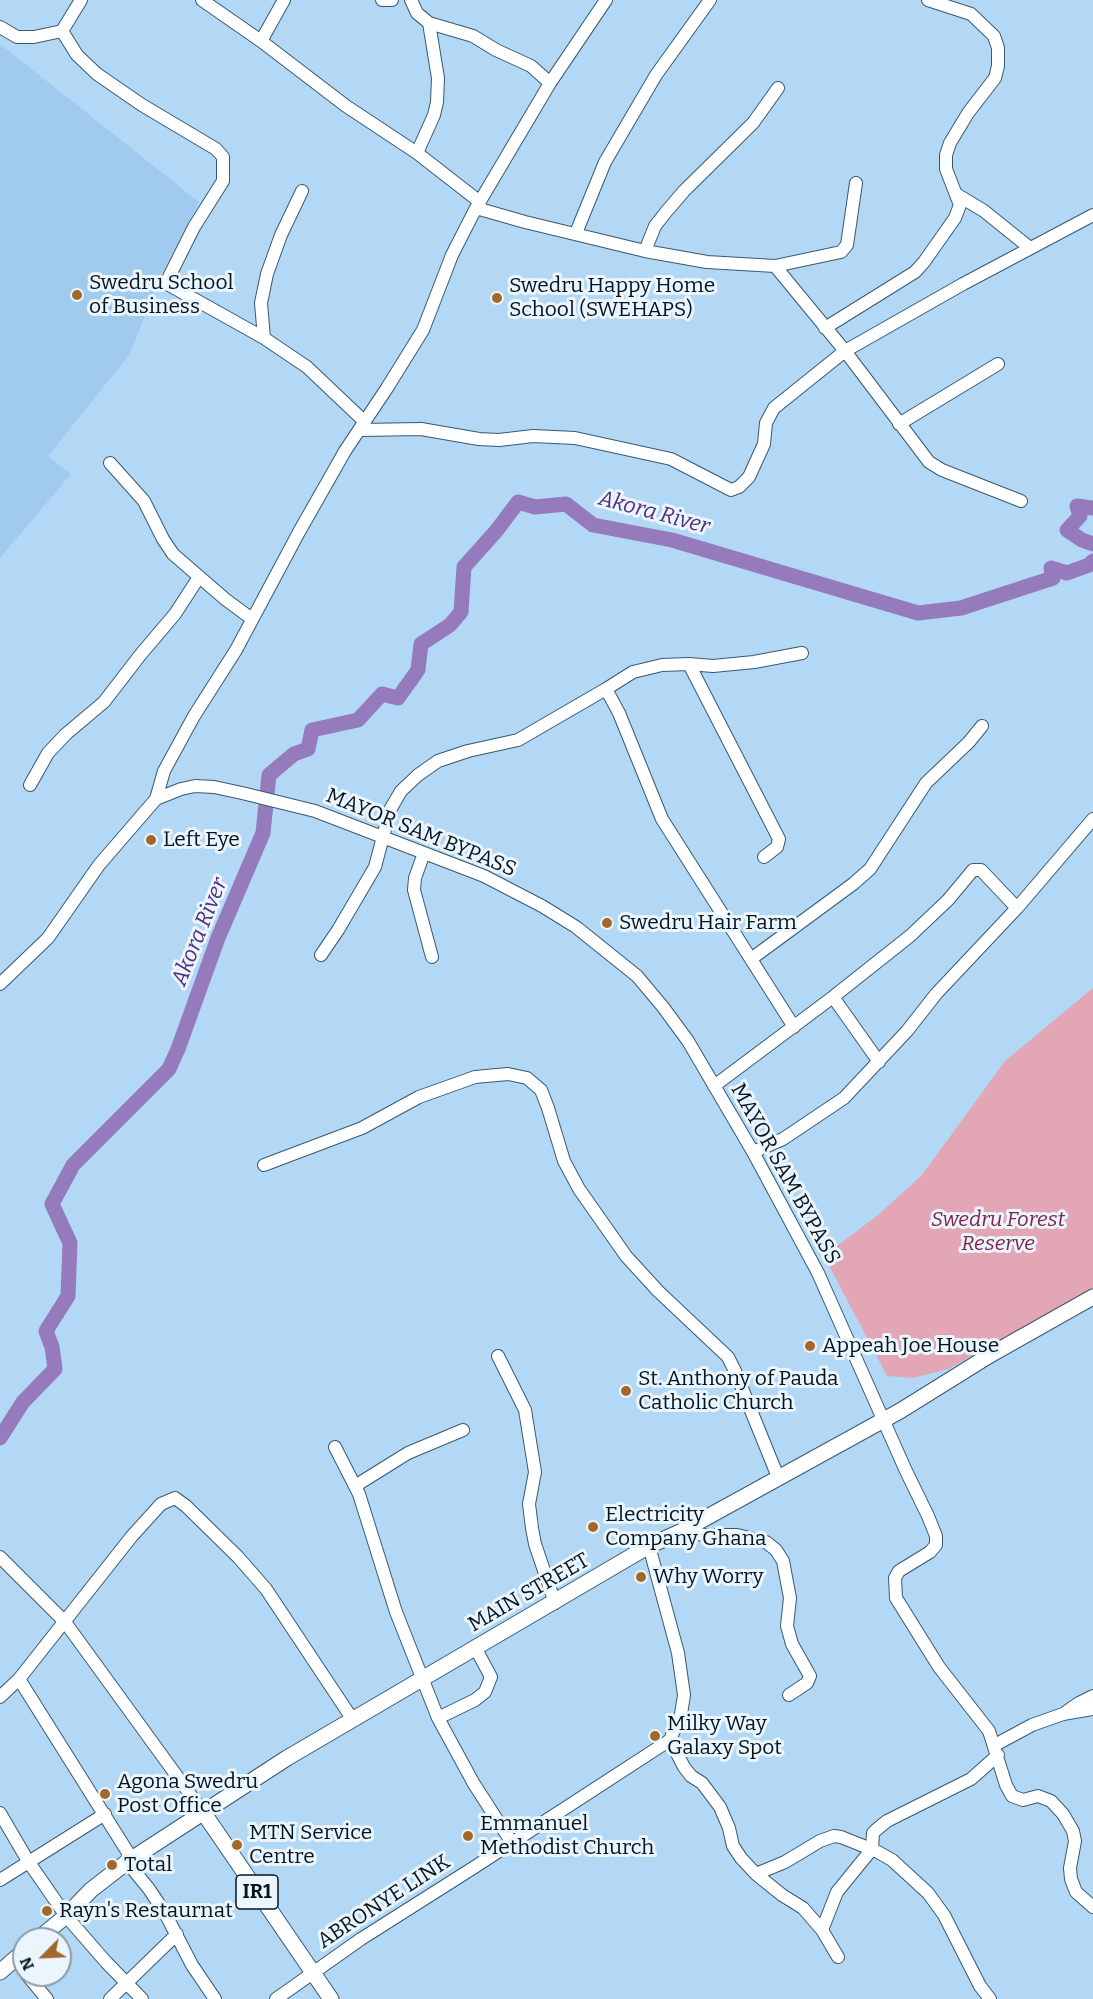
<!DOCTYPE html>
<style>
body{margin:0}
#map{position:relative;width:1093px;height:1999px;overflow:hidden;background:#b2d8f5;font-family:Bitter,serif}
canvas{display:block}
.north{position:absolute;left:12px;top:1927px;width:60px;height:60px;box-sizing:border-box;background:#eaf5fe;border:2px solid #8f9ba4;border-radius:50%;rotate:246deg;font-size:16px;font-weight:700;line-height:24px;text-align:center;color:#06141e}
.north::after{content:'';display:block;margin:auto;width:21px;height:27px;background:#a4672a;clip-path:polygon(50% 0,100% 100%,50% 72%,0 100%)}
</style>
<div id="map">
<canvas width="1093" height="1999"></canvas>
<div class="north">N</div>
</div>
<script>
const ctx = document.querySelector('canvas').getContext('2d');
ctx.lineJoin = 'round';
function paint(path, color) { ctx.fillStyle = color; ctx.fill(path, 'evenodd'); }
const toPath = rows => new Path2D(rows.map(r => 'M' + r).join(''));
function trace(path, color, width, dash) { ctx.strokeStyle = color; ctx.lineWidth = width; ctx.lineCap = dash ? 'butt' : 'round'; ctx.setLineDash(dash || []); ctx.stroke(path); }
function write(font, color, halo, rows, align = 'center') {
  ctx.font = font + ' Bitter,serif'; ctx.lineWidth = 6; ctx.setLineDash([]); ctx.textBaseline = 'middle'; ctx.strokeStyle = halo; ctx.fillStyle = color; for (const [text, x, y, turn = 0] of rows) {
    ctx.save(); ctx.translate(x, y); ctx.rotate((+turn || 0) * Math.PI / 180); ctx.textAlign = isNaN(turn) ? turn : align; if (halo) ctx.strokeText(text, 0, 0); ctx.fillText(text, 0, 0); ctx.restore();
  }
}
const built = toPath([
 [0,44,199,202,159,279,130,354,48,456,71,474,0,558]
]);
const green = toPath([
 [1093,988,1093,1289,948,1369,913,1378,887,1376,824,1256,878,1215,922,1175,1005,1061]
]);
const river = toPath([
 [1093,508,1077,506,1080,516,1067,530,1082,540,1093,544],
 [0,1438,23,1402,55,1369,52,1347,46,1331,68,1296,70,1243,52,1204,73,1165,169,1069,178,1049,218,938,263,833,269,775,294,754,308,749,312,730,358,720,382,694,398,698,418,670,421,644,450,625,461,612,464,567,497,530,518,502,535,507,566,504,593,525,672,540,918,613,961,608,1053,578,1051,568,1067,573,1089,565,1093,561]
]);
const minor = toPath([
 [202,0,261,41,346,106,417,153,480,202],
 [382,0,392,0],
 [411,0,417,13,429,23,473,36,496,50,531,66,550,83],
 [0,27,17,37,34,37,62,31],
 [62,31,77,55,97,74,142,105,216,149,223,157,223,181,194,227,168,279,169,285,264,338,307,367,365,422],
 [62,31,81,0],
 [261,41,284,0],
 [417,153,434,115,437,102,438,78,429,23],
 [956,194,984,211,1030,248],
 [476,208,525,222,645,251,707,262,775,266,845,351,929,462,942,470,1021,501],
 [576,233,605,162,656,75,710,0],
 [645,251,655,226,666,212,684,191,753,123,778,88],
 [775,266,841,252,847,245,856,183],
 [825,328,915,272,924,262,955,218,960,205,946,169,946,155,950,143,968,113,995,78,998,66,998,48,994,36,971,14,928,0],
 [264,338,261,303,267,274,281,235,302,191],
 [899,424,998,364],
 [360,430,421,429,479,439,499,440,533,436,575,438,671,459,731,490,739,487,749,477,764,444,766,423,774,408,845,351,963,284,1093,215],
 [110,463,144,501,163,539,173,554,225,599,252,619],
 [689,664,779,839,777,847,764,857],
 [606,689,633,672,662,665,689,664,713,666,754,662,802,653],
 [30,785,48,753,66,734,104,702,141,654,175,614,199,577],
 [156,799,164,771,194,716,236,650,299,532,345,451,387,388,423,330,452,255,476,208,550,83,606,0],
 [424,853,415,878,414,890,432,957],
 [321,955,338,930,375,867,390,810,401,791,418,775,438,761,468,751,518,740,606,689,619,713,662,819,794,1027],
 [751,959,853,884,870,869,926,783,969,742,982,726],
 [0,984,48,938,99,865,156,799,181,789,195,786,214,787,242,793,315,811,484,876,542,906,576,927,637,976,663,1007,688,1041,753,1152,818,1273,906,1471,928,1516,936,1536,936,1545,930,1552,899,1571,895,1578,896,1598,939,1667,989,1731,1006,1785,1012,1796,1023,1800,1038,1796,1051,1801,1063,1814,1073,1831,1075,1841,1070,1868,1071,1879,1076,1892,1093,1907],
 [833,997,879,1062],
 [714,1086,833,997,910,936,948,900,973,870,981,870,1017,908],
 [753,1152,783,1139,844,1098,907,1031,936,994,1017,908,1093,819],
 [264,1165,362,1128,419,1097,475,1077,508,1074,527,1078,541,1090,548,1108,564,1161,579,1189,626,1256,658,1291,728,1357,735,1371,778,1477],
 [498,1356,525,1410,535,1472,529,1504,532,1528,535,1544,555,1603],
 [335,1447,359,1494,396,1612,438,1718,474,1784,512,1843],
 [355,1486,408,1453,463,1430],
 [682,1531,704,1535,737,1535,766,1542,776,1550,783,1561,790,1598,787,1626,792,1644,810,1676,807,1683,789,1695],
 [0,1557,65,1622,203,1812],
 [19,1679,132,1859],
 [0,1697,19,1679,132,1536,161,1504,175,1498,186,1506,238,1557,266,1589,353,1720],
 [1066,1712,1079,1703,1093,1696],
 [438,1718,475,1700,485,1692,491,1677,476,1649],
 [670,1740,684,1767,691,1776,702,1783,720,1807,729,1828,733,1846,741,1858,756,1874,782,1895,803,1908,822,1930,838,1957],
 [995,1745,1032,1725,1063,1714,1093,1709],
 [0,1813,28,1861,66,1916,106,1962,142,1999],
 [127,1862,149,1889,165,1913,192,1965,215,1999],
 [756,1874,785,1862,820,1841,834,1836,841,1837,876,1851,892,1860,928,1893,944,1915,980,1986,990,1999],
 [0,1880,105,1814],
 [822,1930,837,1892,872,1849,873,1833,876,1830,887,1821,971,1779,998,1755],
 [27,1975,47,1999],
 [110,1999,177,1934],
 [276,1999,361,1939,473,1868,670,1740,681,1714,684,1695,678,1653,649,1546]
]);
const major = toPath([
 [203,1812,331,1999],
 [38,1939,66,1916,91,1890,127,1862,287,1758,649,1546,682,1531,900,1411,990,1355,1093,1297],
 [0,1972,24,1951]
]);
const markers = [
 [77,295,6,"#a4672a"],
 [497,298,6,"#a4672a"],
 [151,840,6,"#a4672a"],
 [607,923,6,"#a4672a"],
 [810,1346,6,"#a4672a"],
 [626,1391,6,"#a4672a"],
 [593,1527,6,"#a4672a"],
 [641,1577,6,"#a4672a"],
 [655,1736,6,"#a4672a"],
 [105,1794,6,"#a4672a"],
 [468,1836,6,"#a4672a"],
 [237,1845,6,"#a4672a"],
 [112,1865,6,"#a4672a"],
 [47,1911,6,"#a4672a"]
];
const shields = [
 [257,1892,42]
];
const shieldNames = [
 ["IR1",257,1892]
];
const poiNames = [
 ["Swedru School",89,283],
 ["of Business",89,307],
 ["Swedru Happy Home",509,286],
 ["School (SWEHAPS)",509,310],
 ["Left Eye",163,840],
 ["Swedru Hair Farm",619,923],
 ["Appeah Joe House",822,1346],
 ["St. Anthony of Pauda",638,1379],
 ["Catholic Church",638,1403],
 ["Electricity",605,1515],
 ["Company Ghana",605,1539],
 ["Why Worry",653,1577],
 ["Milky Way",667,1724],
 ["Galaxy Spot",667,1748],
 ["Agona Swedru",117,1782],
 ["Post Office",117,1806],
 ["Emmanuel",480,1824],
 ["Methodist Church",480,1848],
 ["MTN Service",249,1833],
 ["Centre",249,1857],
 ["Total",124,1865],
 ["Rayn's Restaurnat",59,1911]
];
const streetNames = [
 ["MAYOR SAM BYPASS",421,833,22],
 ["MAYOR SAM BYPASS",785,1174,61],
 ["MAIN STREET",529,1593,-30],
 ["ABRONYE LINK",384,1902,-33]
];
const parkNames = [
 ["Swedru Forest",998,1220],
 ["Reserve",998,1244]
];
const waterNames = [
 ["Akora River",654,513,15],
 ["Akora River",200,932,-68]
];
paint(built, '#a0cbee');
paint(green, '#e2a6b5');
trace(river, '#957bbb', 15);
trace(minor, '#385972', 14);
trace(major, '#385972', 17);
trace(minor, '#fff', 12);
trace(major, '#fff', 15);
for (const [x, y, r, color] of markers) { const dot = new Path2D(); dot.arc(x, y, r, 0, 2 * Math.PI); ctx.fillStyle = color; ctx.fill(dot); trace(dot, '#eaf5fe', 2); }
for (const [x, y, w] of shields) { const box = new Path2D(); box.roundRect(x - w / 2, y - 17, w, 34, 4.5); ctx.fillStyle = '#eaf5fe'; ctx.fill(box); trace(box, '#06141e', 1.5); }
write('bold 20px', '#06141e', null, shieldNames);
write('21px', '#06141e', '#eaf5fe', poiNames, 'left');
write('21px', '#06141e', '#eaf5fe', streetNames);
write('italic 21px', '#812446', '#eaf5fe', parkNames);
write('italic 22px', '#532e7d', '#eaf5fe', waterNames);
</script>
